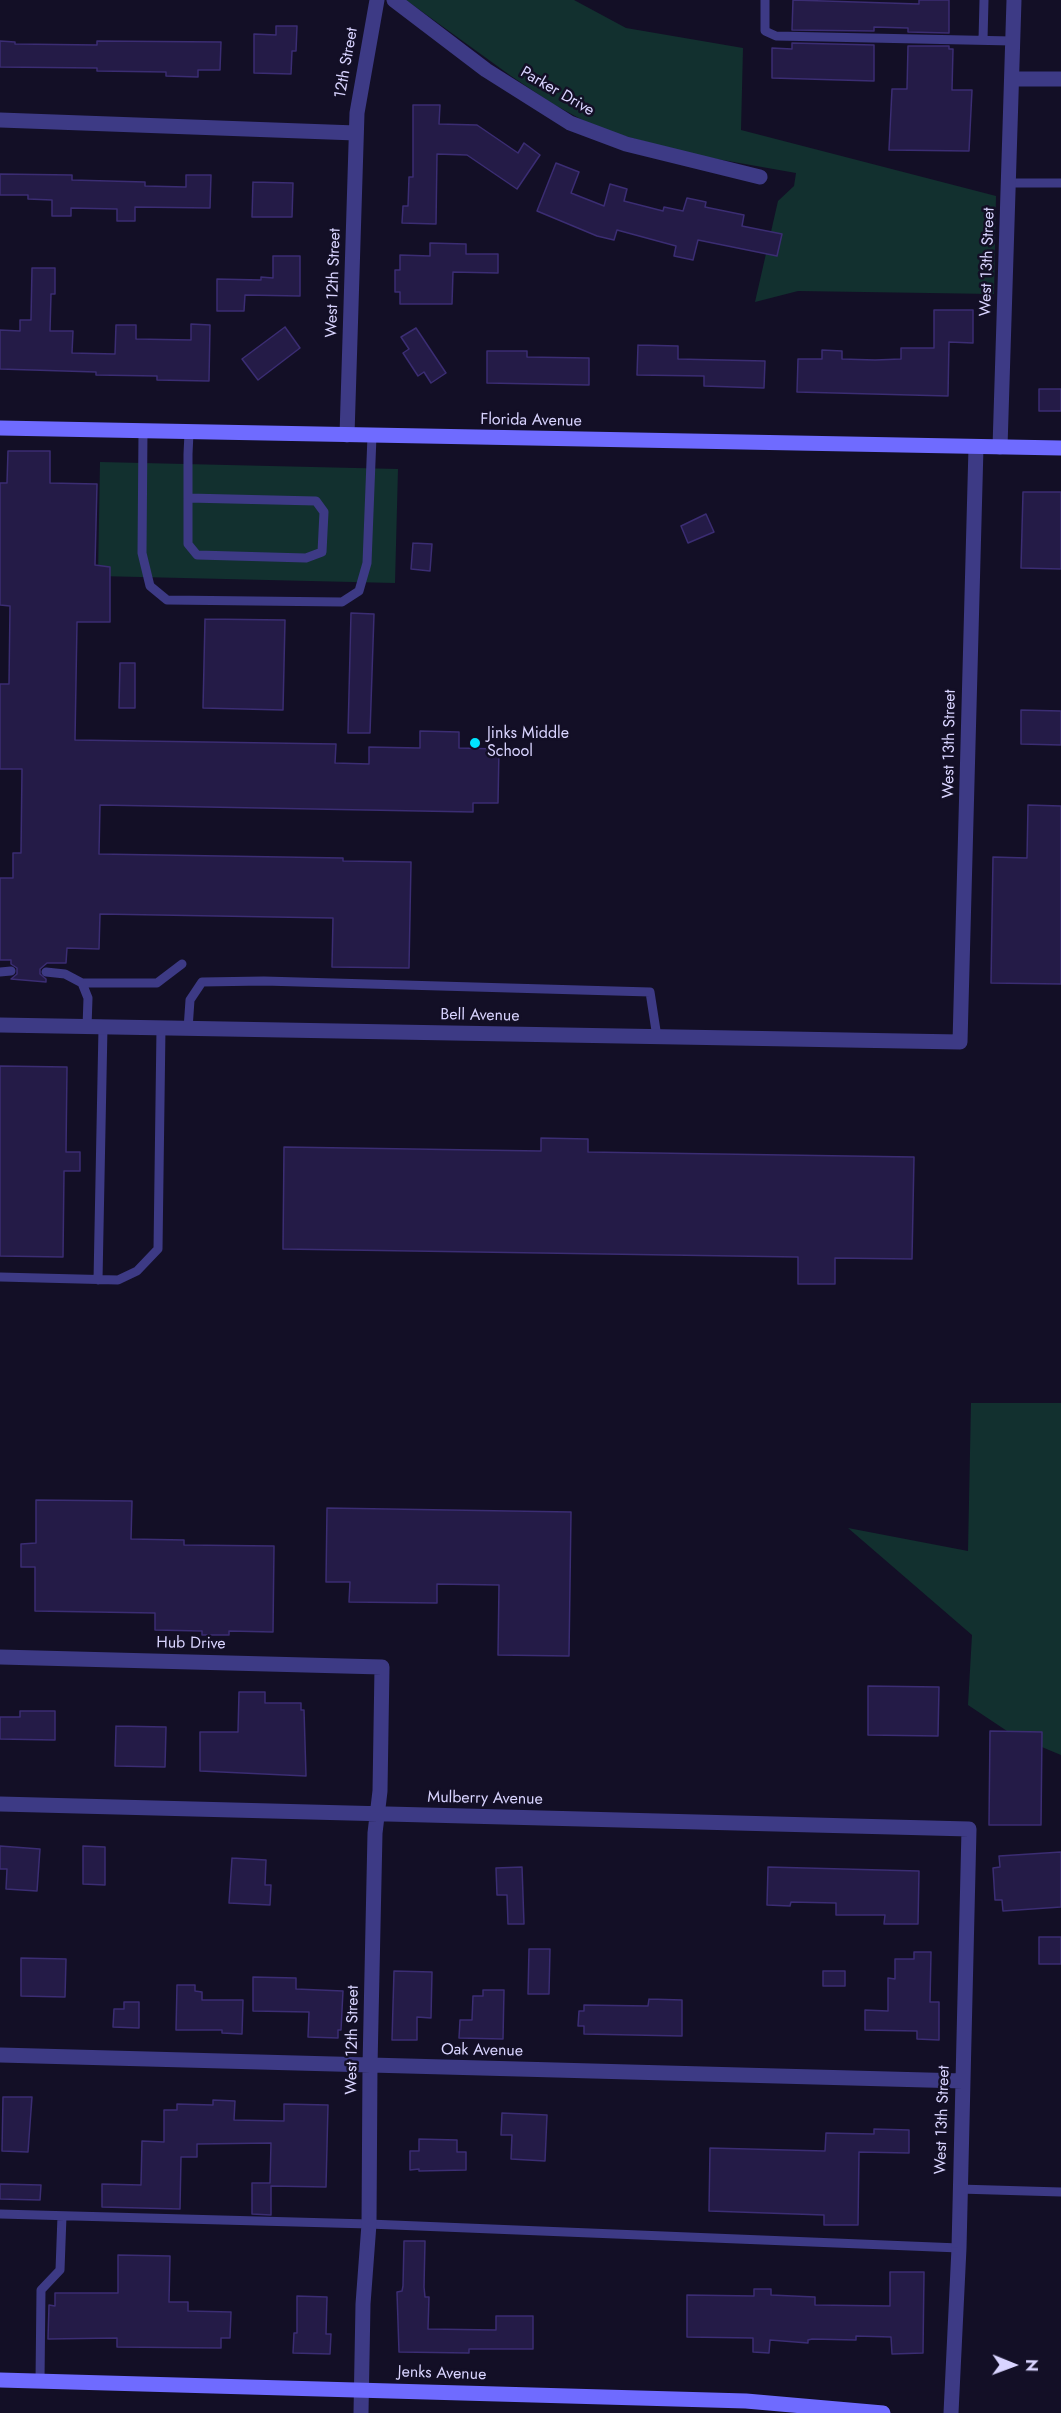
<!DOCTYPE html>
<style>
body{margin:0}
#map{position:relative;width:1061px;height:2413px;overflow:hidden;background:#130f26;font-family:Jost,sans-serif}
canvas{display:block}
.north{position:absolute;left:983px;top:2335px;width:60px;height:60px;-webkit-text-stroke:4px #130f26;paint-order:stroke;rotate:91deg;font-size:16px;font-weight:700;line-height:24px;text-align:center;color:#d9d4ff}
.north::after{content:'';display:block;margin:auto;width:21px;height:27px;background:#d9d4ff;clip-path:polygon(50% 0,100% 100%,50% 72%,0 100%)}
</style>
<div id="map">
<canvas width="1061" height="2413"></canvas>
<div class="north">N</div>
</div>
<script>
const ctx = document.querySelector('canvas').getContext('2d');
ctx.lineJoin = 'round';
function paint(path, color) { ctx.fillStyle = color; ctx.fill(path, 'evenodd'); }
const toPath = rows => new Path2D(rows.map(r => 'M' + r).join(''));
function trace(path, color, width, dash) { ctx.strokeStyle = color; ctx.lineWidth = width; ctx.lineCap = dash ? 'butt' : 'round'; ctx.setLineDash(dash || []); ctx.stroke(path); }
function write(font, color, halo, rows, align = 'center') {
  ctx.font = font + ' Jost,sans-serif'; ctx.lineWidth = 5; ctx.setLineDash([]); ctx.textBaseline = 'middle'; ctx.strokeStyle = halo; ctx.fillStyle = color; for (const [text, x, y, turn = 0] of rows) {
    ctx.save(); ctx.translate(x, y); ctx.rotate((+turn || 0) * Math.PI / 180); ctx.textAlign = isNaN(turn) ? turn : align; if (halo) ctx.strokeText(text, 0, 0); ctx.fillText(text, 0, 0); ctx.restore();
  }
}
const green = toPath([
 [406,0,574,0,626,28,743,48,741,130,996,196,994,294,798,291,755,302,778,201,794,186,796,173,694,155,599,129,553,104,511,76],
 [100,462,398,469,395,583,98,576],
 [971,1403,1061,1403,1061,1755,1013,1735,968,1705,972,1635,848,1528,968,1551]
]);
const building = toPath([
 [793,0,919,4,919,0,949,0,949,33,908,32,908,28,874,27,874,31,792,30,793,0],
 [276,26,297,26,296,51,292,51,291,74,254,73,254,34,276,35,276,26],
 [0,41,15,42,15,44,97,45,97,41,221,42,220,70,198,70,198,77,166,76,166,72,97,71,97,68,0,67,0,41],
 [792,43,874,45,874,81,772,78,772,48,792,49,792,43],
 [908,46,949,46,949,49,953,49,952,90,972,90,969,151,889,150,892,89,907,89,908,46],
 [413,105,440,105,439,124,477,125,518,153,524,143,540,155,517,189,467,155,437,154,436,224,402,223,403,206,408,206,409,177,413,177,413,105],
 [556,163,579,172,571,193,604,206,610,184,627,189,624,201,663,211,664,207,683,211,687,198,706,202,705,207,744,215,742,226,782,234,777,256,698,240,693,260,674,256,676,246,617,230,614,240,597,236,537,211,556,163],
 [0,174,72,175,72,180,145,182,145,186,186,187,186,175,211,175,210,208,135,207,135,221,117,221,117,209,71,208,71,216,52,216,52,200,28,199,28,195,0,195,0,174],
 [253,182,293,183,292,217,252,217,253,182],
 [430,243,466,244,466,254,498,254,498,273,453,272,452,304,400,304,400,292,395,292,395,270,400,270,400,255,430,256,430,243],
 [273,256,300,256,300,296,245,295,244,311,217,311,217,279,261,280,261,277,273,278,273,256],
 [32,268,55,268,55,294,51,294,50,331,73,331,72,353,115,354,116,325,136,325,136,339,191,340,191,324,210,325,209,381,157,380,157,376,96,375,96,372,0,369,0,330,20,331,20,320,31,320,32,268],
 [934,310,973,310,973,343,949,342,948,396,797,392,798,359,822,359,822,350,842,351,842,359,875,360,901,359,901,348,934,348,934,310],
 [285,327,300,348,258,380,242,359,285,327],
 [416,328,446,373,431,383,424,372,418,376,403,353,409,349,401,337,416,328],
 [638,345,678,346,678,359,765,361,764,388,704,386,704,376,637,375,638,345],
 [487,351,527,351,527,357,589,358,589,385,487,383,487,351],
 [1039,389,1061,389,1061,411,1039,411,1039,389],
 [8,451,50,451,50,483,97,484,95,565,110,567,110,622,77,622,75,740,336,744,335,763,369,764,369,747,420,748,420,731,459,732,459,748,499,749,498,803,473,803,473,812,100,805,99,854,343,858,343,861,411,862,409,968,332,967,333,918,100,914,99,949,67,948,66,963,47,963,40,969,40,974,46,979,46,982,11,979,17,974,17,968,11,964,11,960,0,960,0,878,13,878,13,853,21,853,22,769,0,769,0,684,9,684,10,606,0,605,0,483,7,483,8,451],
 [1023,492,1061,492,1061,569,1021,568,1023,492],
 [706,514,714,532,688,543,681,526,706,514],
 [413,543,432,544,430,571,411,569,413,543],
 [351,613,374,614,370,733,348,733,351,613],
 [205,619,285,620,283,710,203,708,205,619],
 [120,663,135,663,135,708,119,708,120,663],
 [1021,710,1061,711,1061,745,1021,744,1021,710],
 [1028,805,1061,806,1061,984,991,983,993,857,1027,858,1028,805],
 [0,1066,67,1067,66,1152,80,1152,80,1171,64,1171,63,1257,0,1256,0,1066],
 [541,1138,588,1139,588,1152,914,1157,912,1259,835,1258,835,1284,798,1284,798,1257,283,1249,284,1147,541,1151,541,1138],
 [36,1500,132,1501,131,1539,184,1540,184,1545,274,1546,273,1632,229,1631,229,1635,202,1635,202,1631,155,1630,155,1613,35,1611,35,1567,21,1567,21,1544,36,1543,36,1500],
 [327,1508,571,1512,569,1656,498,1655,499,1585,437,1584,437,1603,349,1602,350,1582,326,1582,327,1508],
 [868,1686,939,1687,938,1736,868,1735,868,1686],
 [239,1692,265,1692,265,1703,301,1703,301,1710,304,1710,306,1776,200,1771,200,1732,238,1732,239,1692],
 [20,1711,55,1711,55,1740,0,1739,0,1717,20,1717,20,1711],
 [116,1726,166,1727,165,1767,115,1766,116,1726],
 [990,1731,1042,1732,1041,1825,989,1825,990,1731],
 [0,1846,40,1849,37,1891,6,1889,7,1869,0,1869,0,1846],
 [83,1846,105,1847,105,1885,83,1884,83,1846],
 [1061,1852,1061,1907,1003,1911,1002,1900,995,1900,993,1868,1000,1867,999,1856,1061,1852],
 [232,1858,266,1860,265,1885,271,1885,270,1905,229,1903,232,1858],
 [522,1867,524,1924,508,1924,507,1895,497,1895,496,1868,522,1867],
 [768,1867,919,1871,918,1924,884,1924,885,1915,836,1915,836,1903,791,1902,790,1906,767,1905,768,1867],
 [1039,1937,1061,1937,1061,1964,1039,1964,1039,1937],
 [529,1949,550,1949,549,1994,528,1994,529,1949],
 [914,1952,931,1952,930,2002,939,2002,939,2040,917,2039,917,2031,865,2030,865,2010,888,2011,888,1978,895,1979,895,1959,914,1959,914,1952],
 [21,1958,66,1959,65,1997,21,1996,21,1958],
 [394,1971,432,1972,431,2018,417,2017,417,2040,392,2040,394,1971],
 [823,1971,845,1971,845,1986,823,1986,823,1971],
 [253,1977,296,1978,296,1989,343,1991,341,2030,338,2030,338,2038,308,2037,309,2012,253,2011,253,1977],
 [177,1985,195,1985,195,1991,202,1992,202,2000,243,2000,242,2034,222,2033,222,2030,176,2030,177,1985],
 [483,1990,504,1990,503,2039,459,2038,460,2020,472,2020,473,1996,483,1996,483,1990],
 [649,1999,682,2000,682,2036,584,2034,584,2026,578,2026,579,2011,584,2011,584,2005,648,2006,649,1999],
 [124,2002,139,2002,139,2028,113,2027,114,2009,124,2009,124,2002],
 [3,2097,32,2097,28,2152,2,2151,3,2097],
 [213,2100,235,2101,234,2120,284,2121,284,2104,328,2105,326,2187,271,2186,271,2215,252,2214,252,2183,270,2183,271,2143,197,2144,197,2157,181,2157,180,2209,102,2207,102,2184,141,2185,142,2141,164,2142,164,2110,177,2110,177,2104,213,2105,213,2100],
 [502,2113,547,2115,545,2161,511,2159,512,2135,501,2135,502,2113],
 [874,2129,909,2130,909,2153,859,2152,858,2225,824,2225,824,2215,709,2211,710,2148,825,2151,826,2133,874,2134,874,2129],
 [419,2139,457,2140,457,2152,466,2152,466,2170,419,2171,419,2169,410,2170,410,2151,419,2151,419,2139],
 [0,2184,41,2185,40,2200,0,2199,0,2184],
 [404,2241,425,2241,424,2287,425,2297,429,2297,428,2329,496,2330,496,2316,533,2316,533,2349,469,2349,469,2353,399,2352,397,2292,402,2291,403,2286,404,2241],
 [118,2255,170,2256,169,2302,188,2302,188,2311,231,2312,230,2338,221,2338,221,2348,117,2347,117,2338,48,2339,49,2305,55,2306,55,2293,118,2293,118,2255],
 [890,2272,924,2272,923,2353,892,2354,891,2337,856,2336,856,2340,812,2339,808,2340,808,2343,770,2340,769,2353,753,2352,753,2338,687,2337,687,2295,754,2296,754,2289,771,2289,771,2295,815,2297,815,2305,890,2306,890,2272],
 [297,2296,327,2297,326,2334,331,2334,330,2354,293,2353,294,2333,297,2333,297,2296]
]);
const lane = toPath([
 [765,0,765,31,776,36,1012,41],
 [983,40,984,0],
 [1008,183,1061,183],
 [143,431,142,553,150,586,167,600,342,602,359,591,367,563,372,436],
 [188,498,316,501,324,512,322,552,306,558,197,555,188,544,188,454,189,433],
 [0,972,11,971],
 [46,972,65,974,82,983,88,998,87,1027],
 [82,983,157,983,182,964],
 [188,1029,190,1000,202,982,264,981,650,992,657,1037],
 [0,1277,118,1280,137,1271,158,1249,161,1028],
 [98,1280,103,1027],
 [959,2189,1061,2192],
 [0,2214,369,2224,959,2248],
 [40,2381,41,2290,60,2270,62,2216]
]);
const street = toPath([
 [394,0,486,70,570,123,626,144,760,177],
 [1012,79,1061,79],
 [0,120,356,133],
 [347,435,357,113,377,0],
 [1000,447,1014,0],
 [0,1025,960,1042,976,447],
 [0,1657,382,1667,380,1791,375,1833,370,2066,369,2224,363,2304,361,2413],
 [0,1804,969,1829,959,2248,951,2413],
 [0,2055,963,2081]
]);
const secondary = toPath([
 [0,428,1061,448],
 [0,2380,746,2401,883,2413]
]);
const markers = [
 [475,743,6,"#00e5ff"]
];
const streetNames = [
 ["12th Street",347,63,-80],
 ["Parker Drive",557,92,30],
 ["West 13th Street",988,262,-88],
 ["West 12th Street",334,283,-88],
 ["Florida Avenue",531,421,1],
 ["West 13th Street",950,744,-89],
 ["Bell Avenue",480,1016,1],
 ["Hub Drive",191,1644,1],
 ["Mulberry Avenue",485,1799,1],
 ["West 12th Street",353,2040,-89],
 ["Oak Avenue",482,2051,1],
 ["West 13th Street",943,2120,-88],
 ["Jenks Avenue",442,2374,2]
];
const poiNames = [
 ["Jinks Middle",487,734],
 ["School",487,752]
];
paint(green, '#12302f');
paint(building, '#241b47');
trace(building, '#3b2d73', 1.5);
trace(lane, '#3d3a85', 9);
trace(street, '#3d3a85', 15);
trace(secondary, '#6f6bff', 15);
for (const [x, y, r, color] of markers) { const dot = new Path2D(); dot.arc(x, y, r, 0, 2 * Math.PI); ctx.fillStyle = color; ctx.fill(dot); trace(dot, '#130f26', 2); }
write('16px', '#d9d4ff', '#130f26', streetNames);
write('16px', '#d9d4ff', '#130f26', poiNames, 'left');
</script>
